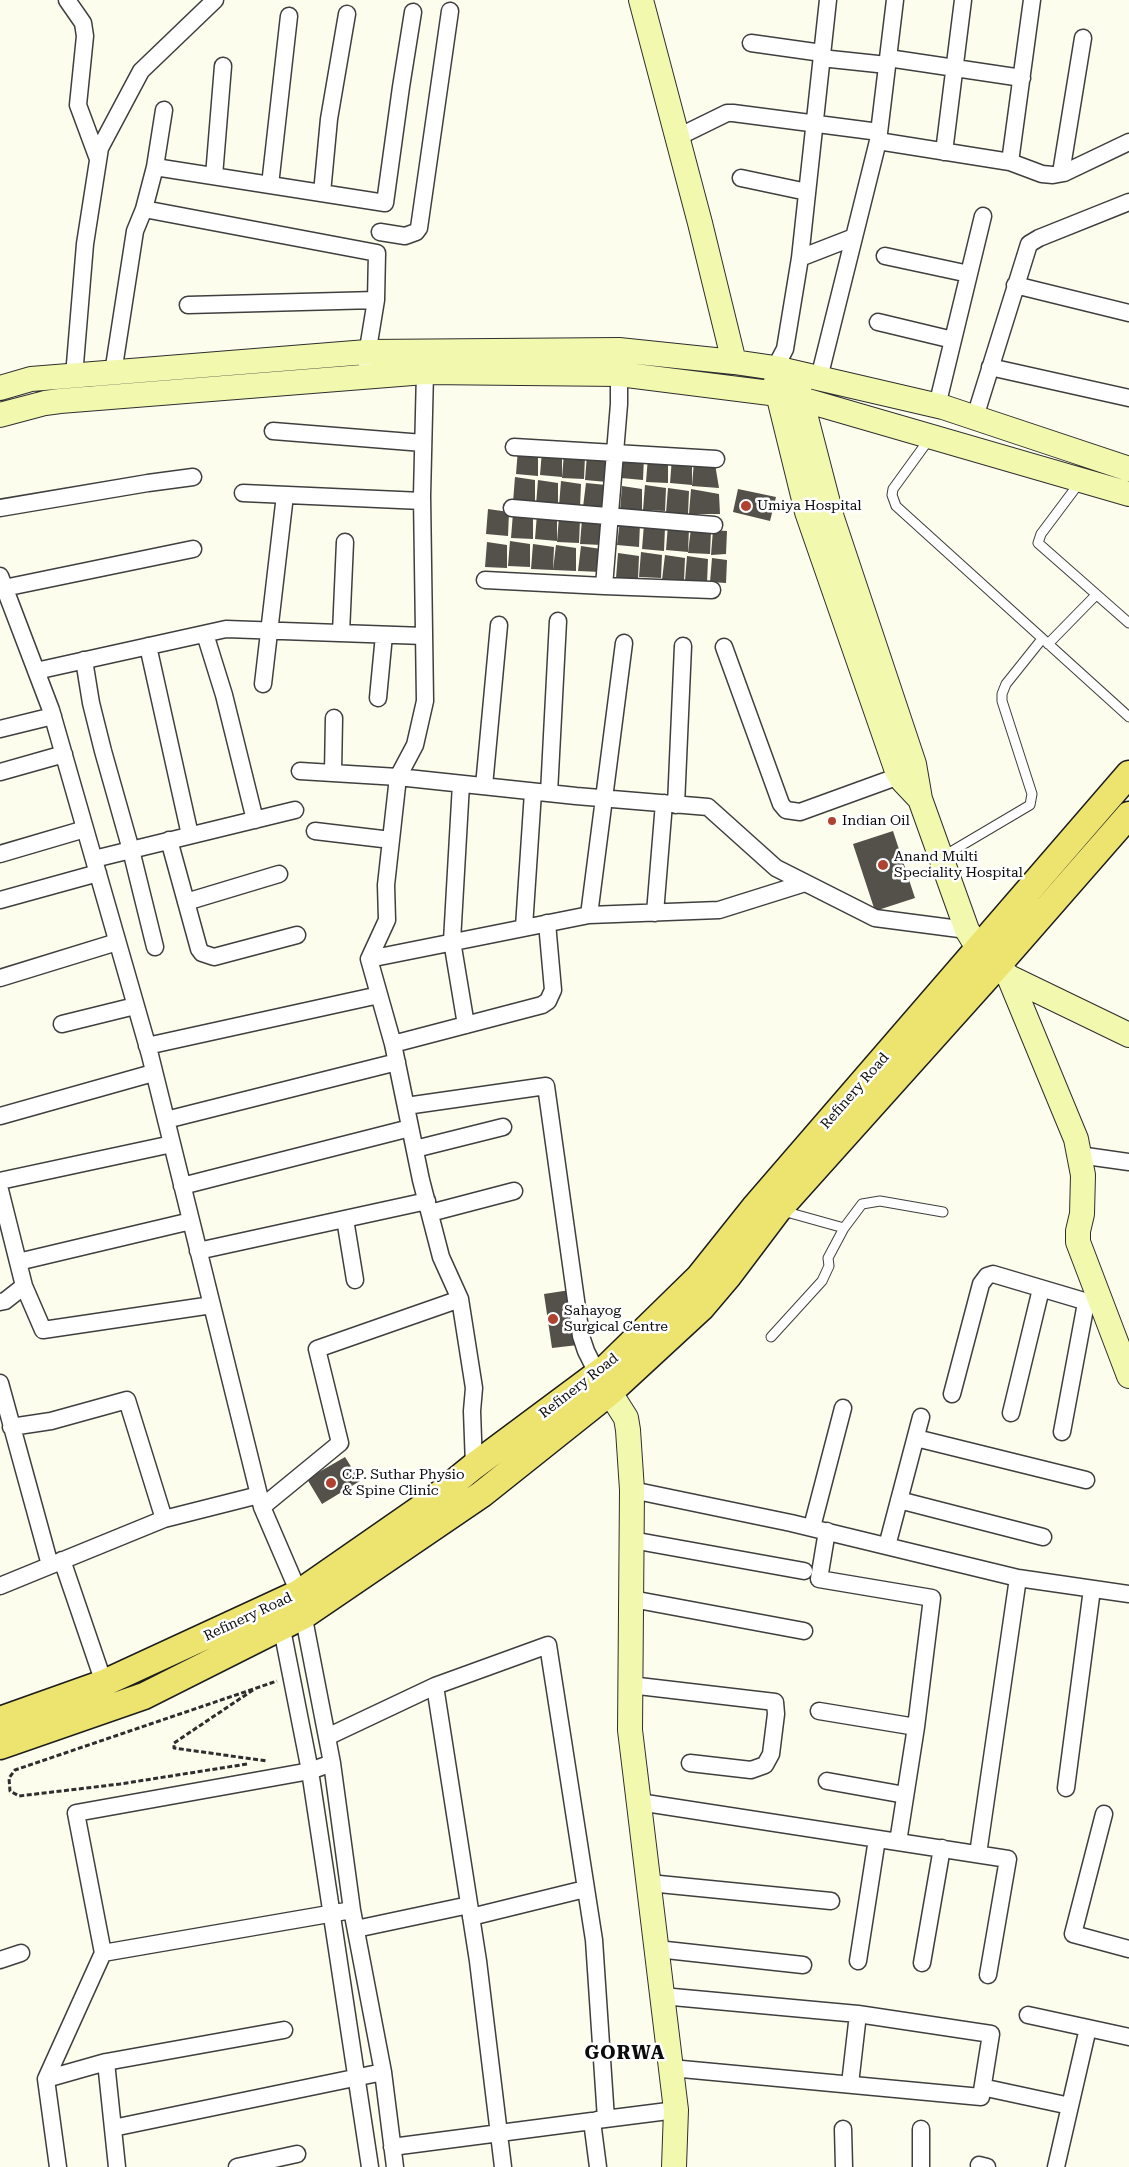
<!DOCTYPE html>
<style>
body{margin:0}
canvas{display:block;background:#fdfded}
</style>
<canvas width="1129" height="2167"></canvas>
<script>
const ctx = document.querySelector('canvas').getContext('2d');
ctx.lineJoin = 'round';
function paint(path, color) { ctx.fillStyle = color; ctx.fill(path, 'evenodd'); }
const toPath = rows => new Path2D(rows.map(r => 'M' + r).join(''));
function trace(path, color, width, dash) { ctx.strokeStyle = color; ctx.lineWidth = width; ctx.lineCap = dash ? 'butt' : 'round'; ctx.setLineDash(dash || []); ctx.stroke(path); }
function write(font, color, halo, rows, align = 'center') {
  ctx.font = font + ' "Roboto Serif",serif'; ctx.lineWidth = 5; ctx.setLineDash([]); ctx.textBaseline = 'middle'; ctx.strokeStyle = halo; ctx.fillStyle = color; for (const [text, x, y, turn = 0] of rows) {
    ctx.save(); ctx.translate(x, y); ctx.rotate((+turn || 0) * Math.PI / 180); ctx.textAlign = isNaN(turn) ? turn : align; if (halo) ctx.strokeText(text, 0, 0); ctx.fillText(text, 0, 0); ctx.restore();
  }
}
const building = toPath([
 [518,449,538,452,538,476,516,474],
 [542,451,562,453,562,477,540,475],
 [564,453,585,456,584,479,562,478],
 [623,453,644,456,643,480,621,478],
 [587,455,607,458,607,482,585,480],
 [648,457,668,460,668,483,646,482],
 [672,458,692,461,692,485,670,483],
 [694,461,715,464,719,488,692,486],
 [515,477,535,480,535,503,513,502],
 [538,480,558,483,558,506,536,505],
 [561,481,581,484,580,508,559,506],
 [586,483,606,485,606,509,583,507],
 [645,485,666,488,665,511,643,510],
 [622,486,642,489,642,512,620,511],
 [668,488,689,491,688,514,666,513],
 [691,489,719,494,720,514,689,514],
 [738,489,776,497,770,521,733,512],
 [488,509,509,512,508,536,486,534],
 [513,513,533,516,533,539,511,538],
 [537,514,557,517,557,541,535,539],
 [559,517,580,520,579,543,557,542],
 [582,519,602,522,602,545,580,544],
 [620,520,640,523,639,547,617,545],
 [644,524,665,527,664,551,642,549],
 [668,525,689,528,688,552,666,550],
 [691,528,711,531,710,554,688,553],
 [713,530,727,531,726,554,711,555],
 [510,541,530,544,530,567,508,566],
 [487,542,507,545,507,568,485,567],
 [533,544,554,547,553,570,531,569],
 [556,545,576,548,576,571,553,570],
 [581,546,601,549,601,572,578,571],
 [641,552,662,555,661,578,639,577],
 [618,553,639,556,638,579,616,578],
 [665,555,685,558,684,581,662,580],
 [687,556,708,559,707,583,685,581],
 [712,558,727,560,726,583,710,582],
 [893,831,915,898,875,911,853,844],
 [570,1290,578,1345,552,1348,544,1294],
 [345,1457,360,1481,322,1504,307,1479]
]);
const path = toPath([
 [253,1690,174,1743,174,1748,267,1761],
 [247,1764,120,1784,19,1796,10,1791,9,1778,15,1770,277,1681]
]);
const lane = toPath([
 [930,438,893,489,892,495,896,506,1129,717],
 [1080,482,1041,534,1038,543,1129,623],
 [1048,644,1096,595],
 [942,857,1030,805,1032,794,1002,701,1002,694,1006,684,1042,639],
 [783,1211,844,1228,862,1204,880,1201,943,1212],
 [771,1337,822,1281,829,1266,828,1258,844,1228]
]);
const street = toPath([
 [67,0,83,23,85,36,78,105,98,159],
 [895,0,878,141,1010,162,1032,0],
 [751,43,822,53],
 [821,58,887,65],
 [888,58,1022,78],
 [678,137,727,113,733,113,879,132],
 [944,152,963,0],
 [1010,162,1042,174,1053,175,1064,173,1129,142],
 [155,167,164,110],
 [1061,173,1083,38],
 [214,176,223,66],
 [741,178,807,192],
 [270,185,289,16],
 [322,193,329,119,347,14],
 [380,232,405,236,416,232,419,228,450,11],
 [885,256,969,274],
 [800,258,854,237],
 [1015,285,1129,313],
 [188,305,376,300],
 [878,322,953,340],
 [366,361,376,300,377,253,144,209,155,167,385,203,401,87,413,12],
 [990,367,1129,398],
 [775,368,785,349,800,258,828,0],
 [425,372,422,496,425,701,415,745,398,777,386,885,387,920,369,959,393,1044,421,1180,441,1257,460,1299,474,1388,472,1411,474,1466,476,1470],
 [113,373,135,231,144,209],
 [74,376,85,244,100,148,141,71,215,0],
 [819,378,878,141],
 [937,406,983,216],
 [975,417,1029,244,1039,238,1129,202],
 [273,431,423,443],
 [514,447,716,459],
 [243,493,422,501],
 [0,508,148,483,193,477],
 [512,508,714,525],
 [0,576,51,710,150,1055,262,1507,299,1593,332,1763,352,1910,383,2072,395,2167],
 [485,580,604,586,619,404,619,364],
 [604,586,712,590],
 [4,588,193,549],
 [341,633,345,542],
 [205,634,224,695,255,820],
 [148,646,190,835],
 [724,647,781,804,786,810,800,812,899,776],
 [84,660,91,703,103,751,131,850,155,947],
 [36,671,226,629,424,636],
 [263,684,285,495],
 [378,698,384,635],
 [0,729,53,716],
 [300,771,398,777,576,796,708,807,776,868,875,918,967,930],
 [0,772,64,754],
 [333,773,334,718],
 [461,784,452,941,466,1025],
 [484,786,499,625],
 [549,793,558,621],
 [676,805,683,646],
 [315,831,391,840],
 [169,840,199,949,202,953,214,957,297,935],
 [0,854,85,829],
 [94,859,295,810],
 [0,900,98,873],
 [186,902,279,874],
 [655,913,664,803],
 [589,915,624,643],
 [524,927,533,792],
 [369,959,589,915,719,910,805,883],
 [0,978,117,942],
 [62,1024,135,1006],
 [393,1044,542,1005,548,1001,553,990,547,923],
 [147,1046,379,995],
 [406,1106,546,1086,581,1336,586,1351,597,1373],
 [0,1116,153,1073],
 [166,1120,397,1062],
 [415,1149,503,1127],
 [1079,1155,1129,1162],
 [0,1181,172,1144],
 [182,1186,410,1128],
 [0,1190,24,1286,5,1301,0,1302],
 [430,1213,514,1191],
 [345,1219,355,1280],
 [198,1251,427,1201],
 [18,1262,191,1221],
 [24,1286,43,1330,212,1305],
 [0,1383,50,1565],
 [952,1394,981,1284,987,1276,993,1274,1101,1306],
 [1011,1413,1041,1289],
 [1062,1432,1086,1303],
 [916,1438,1086,1480],
 [632,1490,791,1523,1018,1578,1129,1594],
 [899,1500,1043,1537],
 [262,1507,340,1443,317,1349,460,1299],
 [164,1519,259,1495],
 [812,1527,843,1408],
 [827,1531,819,1579,932,1598,916,1727,898,1842],
 [632,1540,804,1571],
 [887,1546,921,1417],
 [62,1560,104,1683],
 [0,1586,164,1519,127,1400,51,1421,11,1427],
 [632,1599,804,1631],
 [280,1619,310,1771,370,2167],
 [630,1685,775,1702,776,1714,771,1754,765,1765,751,1770,690,1763],
 [435,1686,548,1645,594,1940,606,2119],
 [819,1711,916,1727],
 [327,1737,435,1686,478,1961,503,2167],
 [332,1763,310,1771,76,1813,103,1953,352,1910],
 [827,1781,905,1795],
 [1066,1788,1092,1589],
 [639,1802,1008,1859,988,1975],
 [1104,1814,1073,1934,1129,1949],
 [978,1854,1018,1578],
 [649,1883,831,1901],
 [471,1917,585,1889],
 [356,1929,469,1905],
 [657,1949,803,1965],
 [0,1960,21,1953],
 [858,1961,877,1839],
 [922,1963,942,1848],
 [662,1996,858,2014,991,2034,981,2097,671,2068],
 [1028,2015,1088,2028],
 [106,2062,284,2030],
 [46,2079,103,1953],
 [850,2084,858,2014],
 [991,2089,1070,2106],
 [597,2120,676,2110],
 [113,2128,383,2072],
 [843,2129,844,2167],
 [921,2129,921,2167],
 [392,2147,592,2121,598,2167],
 [979,2165,987,2167],
 [58,2167,46,2079,106,2062,117,2167],
 [237,2167,297,2154],
 [1056,2167,1088,2028,1129,2037]
]);
const secondary = toPath([
 [641,0,700,223,734,362],
 [776,381,778,394,807,512,897,771,903,781,920,799],
 [798,387,832,518,914,764,920,799,967,930,978,948,1009,977,1129,1035],
 [0,388,31,379,367,352,619,350,734,362,775,368,943,407,1129,469],
 [0,415,45,403,60,401,425,372,619,374,778,394,801,399,1129,494],
 [1009,977,1076,1139,1083,1175,1082,1214,1078,1231,1078,1242,1129,1376],
 [600,1377,626,1418,628,1430,632,1490,630,1730,676,2110,674,2167]
]);
const primary = toPath([
 [0,1720,104,1683,299,1593,430,1502,474,1466,607,1367,699,1277,754,1208,1129,774],
 [0,1746,144,1696,303,1616,482,1494,610,1392,701,1308,729,1275,778,1210,997,966,1129,815]
]);
const markers = [
 [746,506,6,"#af4231"],
 [832,821,5,"#af4231"],
 [883,865,6,"#af4231"],
 [553,1319,6,"#af4231"],
 [331,1483,6,"#af4231"]
];
const poiNames = [
 ["Umiya Hospital",757,506],
 ["Indian Oil",842,821],
 ["Anand Multi",894,857],
 ["Speciality Hospital",894,873],
 ["Sahayog",564,1311],
 ["Surgical Centre",564,1327],
 ["C.P. Suthar Physio",342,1475],
 ["& Spine Clinic",342,1491]
];
const streetNames = [
 ["Refinery Road",855,1091,-49],
 ["Refinery Road",579,1386,-38],
 ["Refinery Road",248,1617,-25]
];
const districtNames = [
 ["GORWA",625,2053]
];
paint(building, '#54504a');
trace(lane, '#3f3f3f', 11);
trace(street, '#3f3f3f', 19);
trace(secondary, '#2e2e2e', 26);
trace(primary, '#1d1d1d', 29);
trace(path, '#2e2e2e', 3, [5, 2.5]);
trace(lane, '#fff', 9);
trace(street, '#fff', 16);
trace(secondary, '#f2f8ae', 24);
trace(primary, '#ece46f', 26);
for (const [x, y, r, color] of markers) { const dot = new Path2D(); dot.arc(x, y, r, 0, 2 * Math.PI); ctx.fillStyle = color; ctx.fill(dot); trace(dot, '#fff', 2); }
write('14px', '#0c0c0c', '#fff', poiNames, 'left');
write('14px', '#0c0c0c', '#fff', streetNames);
ctx.letterSpacing = '1px';
write('bold 19px', '#0c0c0c', '#fff', districtNames);
ctx.letterSpacing = '0px';
</script>
